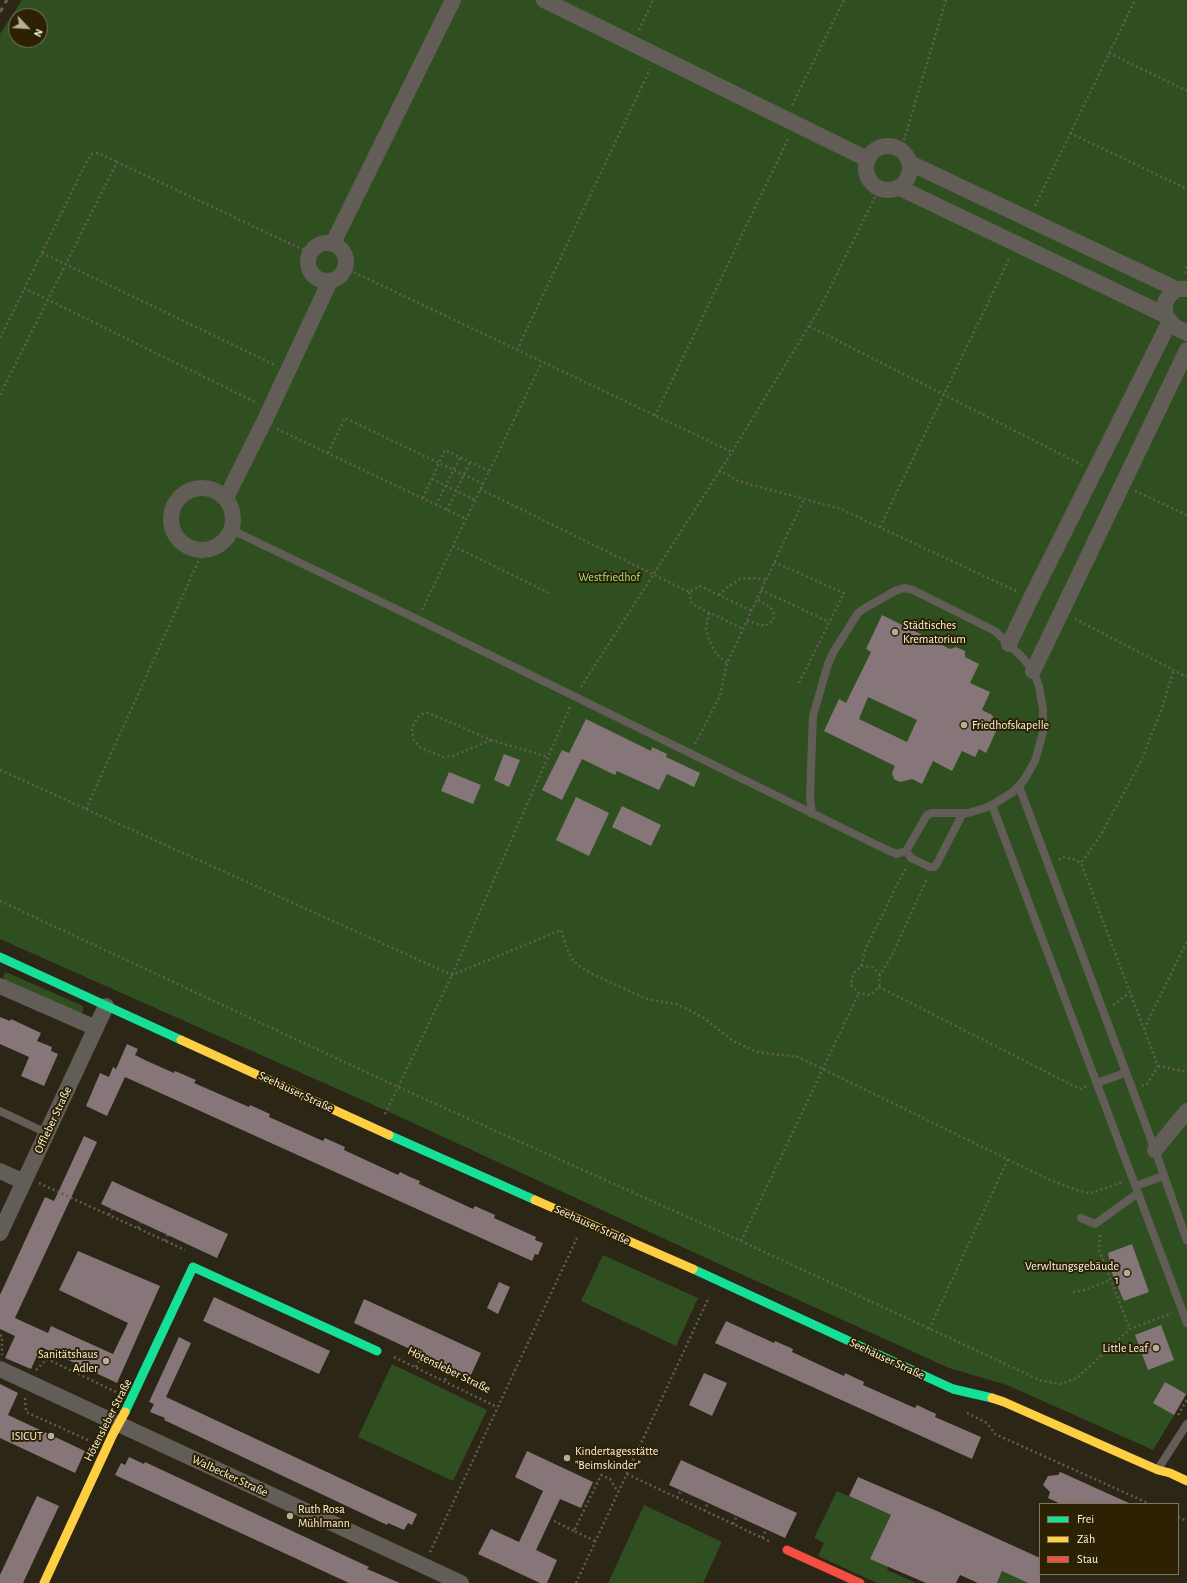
<!DOCTYPE html>
<meta charset="utf-8">
<style>
body{margin:0}
#map{position:relative;width:1187px;height:1583px;overflow:hidden;background:#2c2616;font-family:"Alegreya Sans",sans-serif}
canvas{display:block}
.legend{position:absolute;left:1039px;top:1503px;width:140px;height:72px;box-sizing:border-box;background:#2c2102;border:1px solid #7f765c;margin:0;padding:5px 7px;list-style:none;font-size:12px;color:#fcf5e3}
.legend li{display:flex;align-items:center;gap:8px;height:20px}
.legend b{width:20px;border:1px solid #7f765c}
.north{position:absolute;left:8px;top:8px;width:40px;height:40px;box-sizing:border-box;background:#2c2102;border:1px solid #7f765c;border-radius:50%;rotate:115deg;font-size:11px;font-weight:700;line-height:16px;text-align:center;color:#fcf5e3}
.north::after{content:'';display:block;margin:auto;width:14px;height:18px;background:#b3ad9b;clip-path:polygon(50% 0,100% 100%,50% 72%,0 100%)}
</style>
<div id="map">
<canvas width="1187" height="1583"></canvas>
<ul class="legend">
<li><b style="height:5px;background:#16e098"></b>Frei</li>
<li><b style="height:5px;background:#ffcf43"></b>Zäh</li>
<li><b style="height:5px;background:#f24e42"></b>Stau</li>
</ul>
<div class="north">N</div>
</div>
<script>
const ctx = document.querySelector('canvas').getContext('2d');
ctx.lineJoin = 'round';
function paint(path, color) { ctx.fillStyle = color; ctx.fill(path, 'evenodd'); }
const toPath = rows => new Path2D(rows.map(r => 'M' + r).join(''));
function trace(path, color, width, dash) { ctx.strokeStyle = color; ctx.lineWidth = width; ctx.lineCap = dash ? 'butt' : 'round'; ctx.setLineDash(dash || []); ctx.stroke(path); }
function write(font, color, halo, rows, align = 'center') {
  ctx.font = font + ' "Alegreya Sans",sans-serif'; ctx.lineWidth = 4; ctx.setLineDash([]); ctx.textBaseline = 'middle'; ctx.strokeStyle = halo; ctx.fillStyle = color; for (const [text, x, y, turn = 0] of rows) {
    ctx.save(); ctx.translate(x, y); ctx.rotate((+turn || 0) * Math.PI / 180); ctx.textAlign = isNaN(turn) ? turn : align; if (halo) ctx.strokeText(text, 0, 0); ctx.fillText(text, 0, 0); ctx.restore();
  }
}
const green = toPath([
 [22,0,1187,0,1187,1394,1153,1450,1007,1385,949,1368,732,1270,387,1111,0,939,0,34],
 [16,16,40,16,40,40,16,40],
 [6,972,83,1006,83,1011,81,1014,5,980,3,976],
 [603,1255,698,1298,676,1346,581,1301],
 [392,1364,487,1410,453,1481,358,1437],
 [837,1491,908,1523,887,1570,916,1583,877,1583,818,1556,824,1543,814,1538],
 [644,1505,722,1542,703,1583,608,1583],
 [1002,1571,1028,1583,997,1583]
]);
const building = toPath([
 [882,615,950,649,956,647,965,651,965,657,979,664,970,683,990,692,982,710,992,715,998,727,986,753,979,749,975,757,962,751,952,771,933,761,922,784,912,779,900,782,894,779,892,773,895,766,824,731,839,699,846,703,871,652,866,649],
 [868,697,917,720,907,742,859,719],
 [586,719,651,751,652,747,667,754,666,757,700,773,694,787,667,774,659,790,617,771,615,775,582,759,562,800,542,790,562,750,569,753],
 [504,754,520,760,509,787,494,780],
 [449,772,481,785,473,804,441,791],
 [576,797,609,813,589,856,556,840],
 [622,806,661,825,651,846,612,827],
 [0,1017,10,1021,11,1019,41,1033,37,1041,52,1047,51,1051,58,1054,44,1086,21,1076,29,1057,0,1044],
 [127,1044,138,1049,135,1055,147,1061,174,1073,175,1071,196,1080,194,1083,249,1107,250,1105,270,1114,269,1117,323,1141,325,1138,345,1147,344,1150,398,1175,400,1172,410,1177,420,1181,419,1184,473,1209,475,1206,495,1215,494,1218,536,1237,535,1240,543,1243,538,1255,535,1254,532,1261,125,1077,107,1116,86,1106,100,1073,109,1077,113,1067,116,1069],
 [84,1136,97,1142,15,1318,48,1333,51,1326,113,1354,128,1323,59,1290,78,1251,160,1286,117,1383,41,1347,31,1369,5,1358,15,1336,0,1329,0,1295,45,1197,54,1201],
 [112,1181,228,1234,217,1258,101,1204],
 [1132,1244,1149,1292,1124,1301,1112,1273,1108,1253],
 [499,1282,510,1287,498,1314,487,1308],
 [214,1297,330,1351,319,1374,203,1321],
 [364,1299,481,1353,470,1377,354,1323],
 [726,1321,774,1343,775,1341,793,1349,792,1352,844,1376,845,1373,864,1382,863,1385,915,1408,917,1405,936,1414,935,1417,981,1437,972,1459,715,1343],
 [1161,1325,1174,1360,1148,1370,1135,1335],
 [179,1337,191,1343,166,1397,417,1514,412,1525,408,1523,404,1530,388,1523,387,1525,164,1420,165,1418,150,1412,154,1404,149,1402],
 [704,1373,727,1383,712,1416,689,1405],
 [1165,1382,1186,1394,1174,1415,1153,1403],
 [0,1384,18,1393,8,1415,85,1451,75,1473,0,1438],
 [527,1451,593,1482,581,1508,560,1499,536,1550,557,1560,547,1583,540,1583,478,1554,491,1529,519,1542,543,1491,515,1477],
 [129,1457,144,1464,145,1462,369,1567,367,1569,400,1583,349,1583,115,1475,121,1463,125,1465],
 [681,1460,797,1513,785,1538,669,1485],
 [1060,1472,1067,1475,1131,1504,1061,1504,1048,1498,1050,1492,1043,1485,1048,1476,1058,1475],
 [858,1477,937,1511,1040,1558,1040,1583,1028,1583,1002,1571,997,1583,978,1583,960,1575,956,1583,926,1583,870,1559,891,1515,849,1496],
 [37,1496,59,1506,23,1583,0,1583,0,1575]
]);
const path = toPath([
 [639,30,653,0],
 [1109,53,1187,91],
 [792,105,844,0],
 [1070,133,1187,189],
 [901,150,946,0],
 [1035,206,1135,0],
 [42,253,275,365],
 [345,268,732,452],
 [1184,273,1187,266],
 [24,288,257,403],
 [809,326,1082,465],
 [0,338,88,159,92,154,98,153,117,162],
 [517,350,650,69],
 [0,395,117,162,310,253],
 [655,416,789,137],
 [277,429,466,519],
 [328,453,345,418,483,484],
 [719,470,738,481,841,509,1018,592],
 [432,479,475,500],
 [480,489,689,592,700,586,752,611],
 [1135,491,1187,515],
 [423,498,445,450,489,471],
 [436,505,460,457],
 [447,510,470,462],
 [880,527,1010,257],
 [453,546,549,593],
 [774,562,844,593,799,683],
 [761,590,829,622],
 [689,592,692,604,743,629],
 [719,595,725,589,740,579,753,578,766,580],
 [422,610,542,362],
 [709,613,706,629,711,644,716,654,727,663],
 [1075,619,1187,677],
 [747,621,765,626,773,621,774,615,773,611,770,607,757,599],
 [581,687,732,452,820,308,879,189],
 [491,740,453,756,443,757,421,748,414,740,412,731,413,725,418,717,424,713,429,713,491,740,548,757],
 [695,744,720,696,727,663,804,499],
 [0,770,452,975,561,930,567,949,572,959,579,966,590,973,647,999,676,1004,687,1009,704,1018,733,1041,757,1052,798,1057,1048,1179,1071,1188,1086,1193,1095,1192,1122,1182],
 [86,809,203,551],
 [1059,860,1063,857,1073,859,1081,863],
 [0,901,398,1087,741,1241,1042,1381,1060,1384,1077,1378,1130,1329,1172,1313],
 [861,966,866,948,906,867],
 [880,975,872,967,861,966,853,974,851,985,859,993,870,995,879,987,880,975,891,957,928,877],
 [879,987,1080,1089,1087,1086],
 [1113,1005,1130,992],
 [1144,1029,1187,941],
 [1158,1066,1187,1072],
 [1142,1086,1147,1084,1158,1066,1081,863,1099,838,1141,761,1161,711,1174,670],
 [385,1114,452,975,570,707],
 [39,1183,185,1250],
 [109,1215,112,1209],
 [138,1228,141,1223],
 [1100,1235,1099,1250,1130,1329],
 [165,1241,168,1235],
 [741,1241,859,993],
 [1073,1292,1081,1291,1111,1280],
 [929,1329,1008,1159],
 [0,1335,2,1336,2,1355],
 [394,1357,497,1407],
 [416,1367,422,1355],
 [36,1370,47,1359,116,1392],
 [445,1380,451,1368],
 [25,1398,26,1412,90,1441],
 [967,1413,987,1423,995,1434,1150,1504],
 [1178,1415,1187,1400],
 [627,1474,771,1542],
 [677,1498,681,1490],
 [704,1511,708,1503],
 [1178,1517,1187,1521],
 [554,1521,574,1531],
 [733,1524,737,1516],
 [762,1538,766,1530],
 [595,1541,574,1531,601,1475,610,1479,618,1492],
 [430,1552,577,1238],
 [576,1583,709,1297]
]);
const lane = toPath([
 [232,530,417,619,887,850,897,854,906,851],
 [1019,786,1155,1150,1187,1241],
 [992,805,1187,1323],
 [812,814,810,798,813,716,828,664,834,651,858,613,865,608,895,591,904,588,913,590,995,631,1022,657,1033,671,1039,686,1043,709,1043,732,1035,761,1024,780,1013,792,992,805,985,808,968,813,932,813,927,815,906,851,911,858,930,867,935,867,963,813],
 [1097,1083,1125,1073],
 [0,1111,47,1133],
 [1136,1186,1163,1176],
 [1081,1218,1095,1224,1138,1193],
 [1158,1469,1187,1424]
]);
const street = toPath([
 [544,0,867,159],
 '866 168a22 22 0 1 1 44 0a22 22 0 1 1-44 0Z',
 [910,163,1176,289],
 [900,188,1165,315],
 [333,243,453,0],
 '308 262a19 19 0 1 1 38 0a19 19 0 1 1-38 0Z',
 [1185,289,1176,289,1170,295,1165,302,1165,315,1175,327,1187,333],
 '171 519a31 31 0 1 1 62 0a31 31 0 1 1-62 0Z',
 [226,498,264,422,330,281],
 [1009,644,1031,598,1170,321],
 [1033,671,1187,350],
 [0,986,96,1028],
 [1155,1150,1187,1111],
 [0,1171,24,1182],
 [0,1233,106,1006],
 [0,1369,461,1583]
]);
const fast = toPath([
 [0,957,181,1040],
 [389,1135,535,1200],
 [693,1269,953,1389,992,1398],
 [125,1412,193,1267,377,1351]
]);
const slow = toPath([
 [181,1040,389,1135],
 [535,1200,693,1269],
 [992,1398,1004,1402,1158,1470,1170,1473,1187,1481],
 [44,1583,113,1434,125,1412]
]);
const jam = toPath([
 [787,1550,860,1583]
]);
const rail = toPath([
 [0,12,7,0]
]);
const markers = [
 [895,632,4,"#b3ad9b"],
 [964,725,4,"#b3ad9b"],
 [1127,1273,4,"#b3ad9b"],
 [1156,1348,4,"#b3ad9b"],
 [106,1361,4,"#b3ad9b"],
 [51,1436,4,"#b3ad9b"],
 [567,1458,4,"#b3ad9b"],
 [290,1516,4,"#b3ad9b"]
];
const parkNames = [
 ["Westfriedhof",609,577]
];
const poiNames = [
 ["Städtisches",903,625],
 ["Krematorium",903,639],
 ["Friedhofskapelle",972,725],
 ["Verwltungsgebäude",1119,1266,"right"],
 ["1",1119,1280,"right"],
 ["Little Leaf",1148,1348,"right"],
 ["Sanitätshaus",98,1354,"right"],
 ["Adler",98,1368,"right"],
 ["ISICUT",43,1436,"right"],
 ["Kindertagesstätte",575,1451],
 ["\"Beimskinder\"",575,1465],
 ["Ruth Rosa",298,1509],
 ["Mühlmann",298,1523]
];
const streetNames = [
 ["Seehäuser Straße",296,1092,25],
 ["Offleber Straße",53,1120,-65],
 ["Seehäuser Straße",592,1225,24],
 ["Seehäuser Straße",887,1359,25],
 ["Hötensleber Straße",449,1370,26],
 ["Hötensleber Straße",108,1420,-63],
 ["Walbecker Straße",230,1476,25]
];
paint(green, '#2f4f21');
paint(building, '#86767a');
trace(path, '#625d54', 2.5, [2, 3]);
trace(lane, '#625e57', 8);
trace(street, '#625e57', 16);
trace(fast, '#16e098', 9);
trace(slow, '#ffcf43', 9);
trace(jam, '#f24e42', 9);
trace(rail, '#646057', 3, [5, 5]);
for (const [x, y, r, color] of markers) { const dot = new Path2D(); dot.arc(x, y, r, 0, 2 * Math.PI); ctx.fillStyle = color; ctx.fill(dot); trace(dot, '#2c2102', 1.5); }
write('12px', '#a0e388', '#2c2102', parkNames);
write('12px', '#fcf5e3', '#2c2102', poiNames, 'left');
write('12px', '#fcf5e3', '#2c2102', streetNames);
</script>
